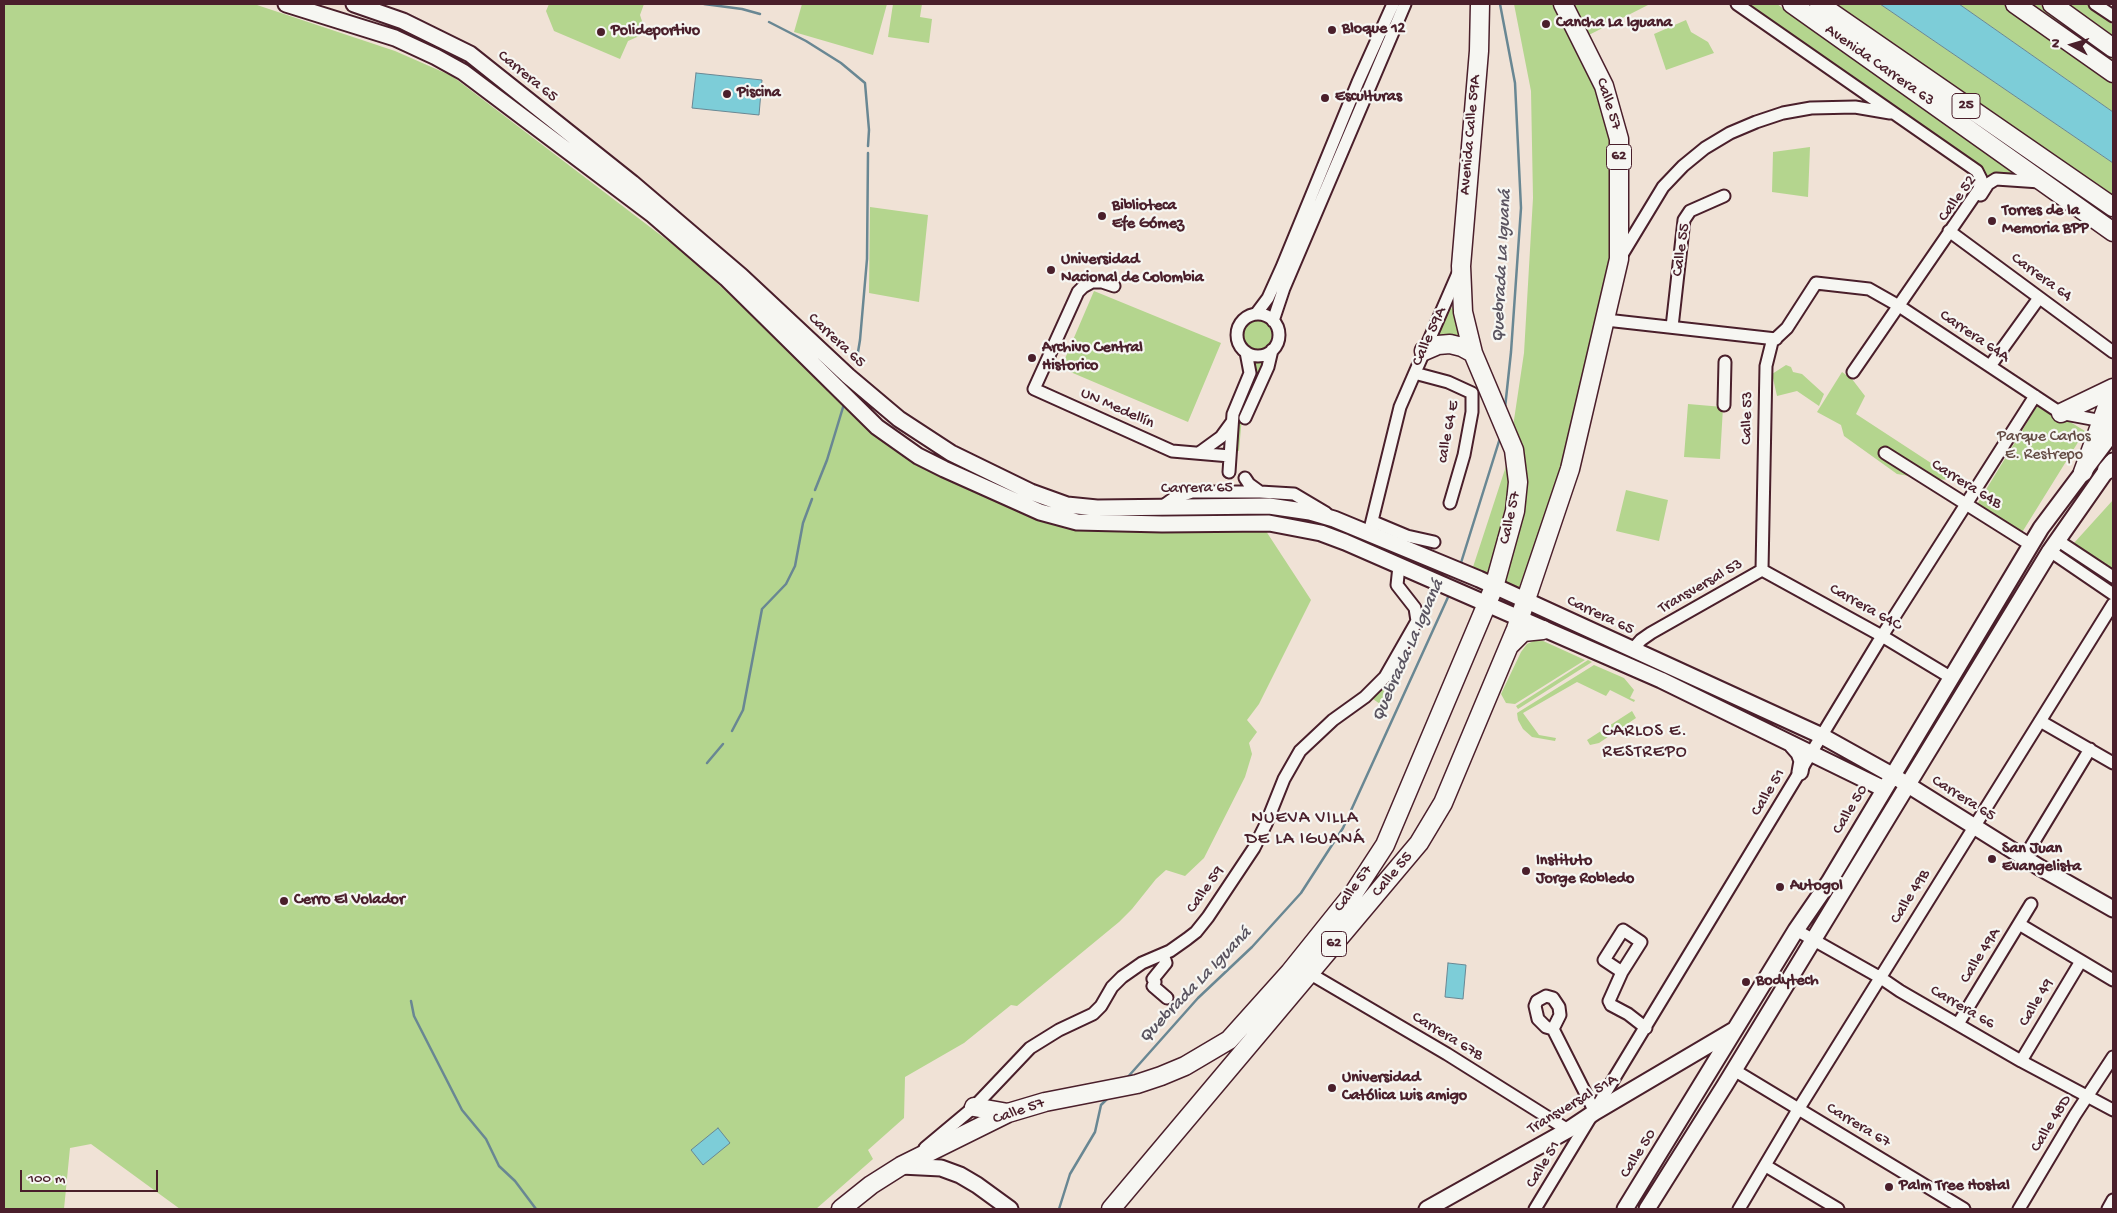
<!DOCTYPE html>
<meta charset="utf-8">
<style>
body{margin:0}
#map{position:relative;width:2117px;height:1213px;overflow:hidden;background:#f0e2d6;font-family:"Gochi Hand",sans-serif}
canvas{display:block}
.frame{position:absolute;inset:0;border:5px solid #4a1f2b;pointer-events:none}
.north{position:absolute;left:2047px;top:20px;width:50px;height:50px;-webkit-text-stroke:4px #f6f6f2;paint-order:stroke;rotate:276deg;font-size:14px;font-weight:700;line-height:20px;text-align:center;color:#4a1f2b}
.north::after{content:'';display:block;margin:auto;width:18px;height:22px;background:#4a1f2b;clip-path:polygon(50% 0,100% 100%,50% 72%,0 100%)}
.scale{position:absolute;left:20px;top:1170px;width:138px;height:22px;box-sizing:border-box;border:2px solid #4a1f2b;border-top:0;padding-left:6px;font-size:15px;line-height:18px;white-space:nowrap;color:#4a1f2b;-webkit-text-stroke:4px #f6f6f2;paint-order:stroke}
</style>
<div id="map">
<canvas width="2117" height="1213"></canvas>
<div class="frame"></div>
<div class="north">N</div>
<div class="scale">100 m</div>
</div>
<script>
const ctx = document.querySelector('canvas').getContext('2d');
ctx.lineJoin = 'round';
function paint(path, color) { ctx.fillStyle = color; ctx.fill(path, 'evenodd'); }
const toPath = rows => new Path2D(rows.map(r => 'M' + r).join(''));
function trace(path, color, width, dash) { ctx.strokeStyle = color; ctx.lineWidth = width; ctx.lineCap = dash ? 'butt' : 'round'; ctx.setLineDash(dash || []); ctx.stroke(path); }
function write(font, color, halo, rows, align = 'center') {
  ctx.font = font + ' "Gochi Hand",sans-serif'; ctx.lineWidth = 4.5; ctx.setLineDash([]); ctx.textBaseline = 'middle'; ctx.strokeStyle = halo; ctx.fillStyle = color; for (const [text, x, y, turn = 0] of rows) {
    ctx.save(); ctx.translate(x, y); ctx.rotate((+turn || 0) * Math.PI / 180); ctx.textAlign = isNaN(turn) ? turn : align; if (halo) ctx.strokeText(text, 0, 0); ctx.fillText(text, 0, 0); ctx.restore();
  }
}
const green = toPath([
 [4,4,254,4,395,51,452,76,688,256,851,408,931,468,992,499,1046,523,1078,530,1264,528,1311,600,1259,704,1247,720,1257,732,1249,743,1252,754,1245,777,1204,858,1185,876,1166,870,1156,879,1132,909,1119,922,1017,1006,1011,1005,964,1043,905,1077,904,1118,868,1150,873,1159,816,1209,180,1209,91,1144,70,1148,64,1209,4,1209],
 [549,4,644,4,640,15,646,33,628,41,620,59,554,31,546,11],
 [802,4,887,4,873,55,794,32],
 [893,4,922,4,920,17,932,19,929,43,888,37],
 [1514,4,1650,4,1573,43,1596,89,1609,139,1609,258,1562,467,1519,588,1473,567,1508,460,1524,353,1533,198,1531,91],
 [1744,4,1777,4,2017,175,1987,175],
 [1828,4,1880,4,2113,163,2113,202],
 [1959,4,2004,4,2113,82,2113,112],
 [2027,4,2039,4,2113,58,2113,67],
 [2063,4,2090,4,2104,13,2113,26,2113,40],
 [1686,20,1691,32,1708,42,1714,53,1666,70,1654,34],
 [1810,147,1808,197,1772,192,1773,152],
 [870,207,928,215,919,302,869,293],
 [1094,291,1221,343,1188,422,1061,368],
 [1455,303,1458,330,1461,341,1433,342,1446,308,1451,309],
 '1240 335a16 16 0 1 1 32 0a16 16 0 1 1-32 0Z',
 [1265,362,1242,416,1239,451,1233,450,1235,414,1252,363],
 [1786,365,1791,367,1793,372,1802,374,1824,394,1819,406,1797,391,1777,396,1772,374],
 [1842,372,1852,379,1865,396,1856,414,1957,480,1928,479,1897,474,1844,436,1841,425,1817,412],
 [2039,403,2085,431,2021,534,1976,506],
 [1688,404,1723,407,1720,459,1684,457],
 [1626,490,1668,500,1659,541,1616,531],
 [2113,500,2113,569,2074,543],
 [1536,640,1541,640,1585,660,1515,704,1506,703,1501,694,1521,652,1527,644],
 [1588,660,1592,662,1518,709,1516,706],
 [1594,665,1624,678,1634,690,1630,698,1635,700,1634,702,1610,690,1606,696,1577,682,1523,713,1539,735,1556,738,1555,741,1532,737,1523,729,1518,720,1517,713],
 [1391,672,1400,678,1383,706,1370,697],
 [1632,711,1636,718,1599,743,1590,745,1587,740]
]);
const water = toPath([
 [1880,4,1959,4,2113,112,2113,163,1880,4],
 [696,73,762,80,759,115,692,108,696,73],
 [1448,963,1466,965,1463,999,1445,997,1448,963],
 [718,1128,730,1143,703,1165,691,1150,718,1128]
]);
const stream = toPath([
 [704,4,742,9,760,14],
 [1500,4,1515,83,1521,208,1511,352,1505,408],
 [769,22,806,41,841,63,865,83,869,130,868,146],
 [856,364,860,340,867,259,868,153],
 [815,490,827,460,844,404],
 [1460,566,1500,438],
 [732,731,743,710,762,609,786,584,795,566,803,523,812,499],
 [707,763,723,744],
 [411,1001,414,1016,462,1110,486,1139,499,1166,515,1181,536,1209],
 [1126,1079,1198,998,1252,947,1301,893,1343,828,1449,595],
 [1059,1209,1070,1174,1095,1132,1101,1105,1108,1098]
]);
const minor = toPath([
 [1737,4,1977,171,1981,179,1979,189,1853,372],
 [2095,4,2113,16],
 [1981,195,1988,184,1996,179,2040,182],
 [1949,231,2113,352],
 [1620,258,1663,187,1683,166,1705,148,1730,133,1756,122,1783,113,1811,108,1855,107,1890,113],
 [1114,286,1102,282,1092,282,1083,287,1078,292,1034,389,1172,451,1230,456],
 [1256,314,1268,298,1282,267,1358,82,1393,4],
 '1237 335a21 21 0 1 1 42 0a21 21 0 1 1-42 0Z',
 [1606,320,1776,339],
 [1273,321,1284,288,1405,4],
 [1672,327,1684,220,1690,211,1724,196],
 [1990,366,2039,298],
 [1418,374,1448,382,1472,393,1472,412,1464,455,1450,503],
 [1724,405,1725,362],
 [1245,418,1268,367,1272,350],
 [1199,453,1221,437,1232,422],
 [1885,453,2031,545],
 [1229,472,1233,414,1250,373,1246,352],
 [1245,478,1249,484,1260,492],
 [1163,506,1174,498,1192,492,1260,492,1294,494,1326,513],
 [1376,523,1407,536,1434,542],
 [1369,533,1400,407,1459,271],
 [2057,540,2113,577],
 [2050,551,2113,594],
 [1762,570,1766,366,1772,342,1787,328,1816,283,1869,289,1899,306,2056,410,2065,414,2113,423],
 [1762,570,1882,636,1950,677],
 [1632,650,1641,640,1651,633,1762,570],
 [2040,721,2113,763],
 [2024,858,2090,749],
 [2019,924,2113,980],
 [1796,930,1881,978,1900,991,2021,1061,2113,1110],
 [1163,954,1166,963,1153,979,1155,982,1153,986,1167,998],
 [1622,972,1604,960,1623,930,1641,942,1622,972,1609,1001,1611,1005,1628,1014,1646,1028],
 [1309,973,1447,1054,1568,1130],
 [1958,1024,2031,904],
 [1553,1029,1560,1015,1559,1007,1553,998,1546,996,1537,1001,1535,1006,1538,1019,1546,1027,1553,1029,1595,1112],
 [2021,1061,2081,961],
 [1734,1070,1964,1209],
 [925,1148,974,1107,1030,1048,1059,1030,1093,1014,1101,1006,1112,987,1122,977,1142,963,1170,951,1187,939,1196,932,1208,917,1254,848,1266,824,1284,779,1300,751,1333,720,1365,697,1385,677,1417,621,1415,608,1397,585,1399,566],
 [1766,1166,1838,1209],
 [1535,1209,1882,636,2035,396],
 [1739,1209,1796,1113,2113,604],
 [2019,1209,2075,1115,2113,1057],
 [2108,1209,2113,1200]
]);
const major = toPath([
 [286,4,395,38,436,57,463,72,653,215,726,278,877,427,918,456,944,469,1040,512,1077,522,1162,524,1269,523,1321,533,1345,542,1661,680,1884,789],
 [354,4,403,21,470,54,632,183,741,276,848,376,899,419,951,453,1031,492,1067,505,1097,508,1269,506,1310,512,1334,519,1479,579,1822,736,1892,775,2039,867,2113,909],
 [1792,745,1799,753,1802,761,1800,772],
 [901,1166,941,1168,960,1175,977,1185,1010,1209],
 [1427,1209,1568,1130,1595,1112,1734,1030],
 [1625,1209,1796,930,1829,882,2041,528,2113,432],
 [1647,1209,1725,1085,2050,551,2113,461]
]);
const highway = toPath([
 [1792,4,2113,232],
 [1819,4,2113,207],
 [2015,4,2113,73],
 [2052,4,2113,48],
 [1424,351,1438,345,1450,344,1462,347,1473,353],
 [2061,413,2113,388],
 [2107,470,2113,463],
 [2083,472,2113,390],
 [1510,645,1523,632,1543,630],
 [974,1107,1008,1113],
 [841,1209,871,1185,901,1166,1008,1113,1045,1102,1137,1084,1161,1076,1185,1066,1229,1040,1290,972,1355,891,1385,845,1494,587,1515,511,1518,482,1514,450,1473,353,1463,312,1461,266,1479,51,1480,4],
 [1111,1209,1419,843,1443,803,1516,629,1570,469,1619,259,1619,139,1604,86,1563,4]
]);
const markers = [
 [1546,24,5,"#4a1f2b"],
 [1332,30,5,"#4a1f2b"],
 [601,32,5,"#4a1f2b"],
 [727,94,5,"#4a1f2b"],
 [1325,98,5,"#4a1f2b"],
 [1102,216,5,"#4a1f2b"],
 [1992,221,5,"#4a1f2b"],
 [1051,270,5,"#4a1f2b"],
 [1032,358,5,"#4a1f2b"],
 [1992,859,5,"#4a1f2b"],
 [1526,871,5,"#4a1f2b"],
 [1780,887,5,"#4a1f2b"],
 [284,901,5,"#4a1f2b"],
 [1746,982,5,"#4a1f2b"],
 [1332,1088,5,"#4a1f2b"],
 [1889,1187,5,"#4a1f2b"]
];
const shields = [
 [1966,106,28],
 [1619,157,25],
 [1334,944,25]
];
const shieldNames = [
 ["25",1966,106],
 ["62",1619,157],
 ["62",1334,944]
];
const poiNames = [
 ["Cancha La Iguana",1556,24],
 ["Bloque 12",1342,30],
 ["Polideportivo",611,32],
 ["Piscina",737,94],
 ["Esculturas",1335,98],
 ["Biblioteca",1112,207],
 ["Efe Gómez",1112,225],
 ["Torres de la",2002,212],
 ["Memoria BPP",2002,230],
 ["Universidad",1061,261],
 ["Nacional de Colombia",1061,279],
 ["Archivo Central",1042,349],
 ["Historico",1042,367],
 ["San Juan",2002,850],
 ["Evangelista",2002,868],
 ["Instituto",1536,862],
 ["Jorge Robledo",1536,880],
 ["Autogol",1790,887],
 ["Cerro El Volador",294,901],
 ["Bodytech",1756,982],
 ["Universidad",1342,1079],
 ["Católica Luis amigo",1342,1097],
 ["Palm Tree Hostal",1899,1187]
];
const streetNames = [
 ["Avenida Carrera 63",1879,66,35],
 ["Carrera 65",527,77,39],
 ["Calle 57",1608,104,72],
 ["Avenida Calle 59A",1471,135,-85],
 ["Calle 52",1958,199,-54],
 ["Calle 55",1682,250,-82],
 ["Carrera 64",2041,278,36],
 ["Calle 59A",1430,337,-66],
 ["Carrera 64A",1974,337,34],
 ["Carrera 65",836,341,43],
 ["UN Medellín",1117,409,24],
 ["Calle 53",1748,418,-89],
 ["calle 64 E",1449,432,-79],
 ["Carrera 64B",1966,485,32],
 ["Carrera 65",1197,489,-1],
 ["Calle 57",1511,518,-78],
 ["Transversal 53",1701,587,-30],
 ["Carrera 64C",1865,608,29],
 ["Carrera 65",1600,616,25],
 ["Calle 51",1769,793,-59],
 ["Carrera 65",1963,799,32],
 ["Calle 50",1851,810,-59],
 ["Calle 55",1393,875,-50],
 ["Calle 57",1354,889,-54],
 ["Calle 59",1206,890,-55],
 ["Calle 49B",1911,897,-58],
 ["Calle 49A",1981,956,-58],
 ["Calle 49",2037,1003,-59],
 ["Carrera 66",1962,1008,30],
 ["Carrera 67B",1447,1037,31],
 ["Transversal 51A",1573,1105,-31],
 ["Calle 57",1019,1112,-19],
 ["Calle 48D",2052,1124,-58],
 ["Carrera 67",1858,1126,31],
 ["Calle 50",1639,1154,-58],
 ["Calle 51",1544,1165,-59]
];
const parkNames = [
 ["Parque Carlos",2044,438],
 ["E. Restrepo",2044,456]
];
const waterNames = [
 ["Quebrada La Iguaná",1503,266,-87],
 ["Quebrada La Iguaná",1409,651,-66],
 ["Quebrada La Iguaná",1196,986,-46]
];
const neighbourhoodNames = [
 ["CARLOS E.",1645,732],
 ["RESTREPO",1645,753],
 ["NUEVA VILLA",1305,819],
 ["DE LA IGUANÁ",1305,840]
];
paint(green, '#b4d58e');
paint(water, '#7dcdd8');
trace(water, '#698793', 1);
trace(stream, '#698793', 2.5);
trace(minor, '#4a1f2b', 15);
trace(major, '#4a1f2b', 19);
trace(highway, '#4a1f2b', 21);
trace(minor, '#f6f6f2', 11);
trace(major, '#f6f6f2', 15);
trace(highway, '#f6f6f2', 18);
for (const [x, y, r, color] of markers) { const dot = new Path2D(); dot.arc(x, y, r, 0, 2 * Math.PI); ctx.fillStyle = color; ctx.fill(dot); trace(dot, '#f6f6f2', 2); }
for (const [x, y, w] of shields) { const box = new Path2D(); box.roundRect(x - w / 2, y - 12.5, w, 25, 4); ctx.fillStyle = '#f6f6f2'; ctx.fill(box); trace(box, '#4a1f2b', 1); }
write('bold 15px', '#4a1f2b', null, shieldNames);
write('bold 16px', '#4a1f2b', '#f6f6f2', poiNames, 'left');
write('16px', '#4a1f2b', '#f6f6f2', streetNames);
write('16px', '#644c44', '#f6f6f2', parkNames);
write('italic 18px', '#59535f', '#f6f6f2', waterNames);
ctx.letterSpacing = '1px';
write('18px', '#4a1f2b', '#f6f6f2', neighbourhoodNames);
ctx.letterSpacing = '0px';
</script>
